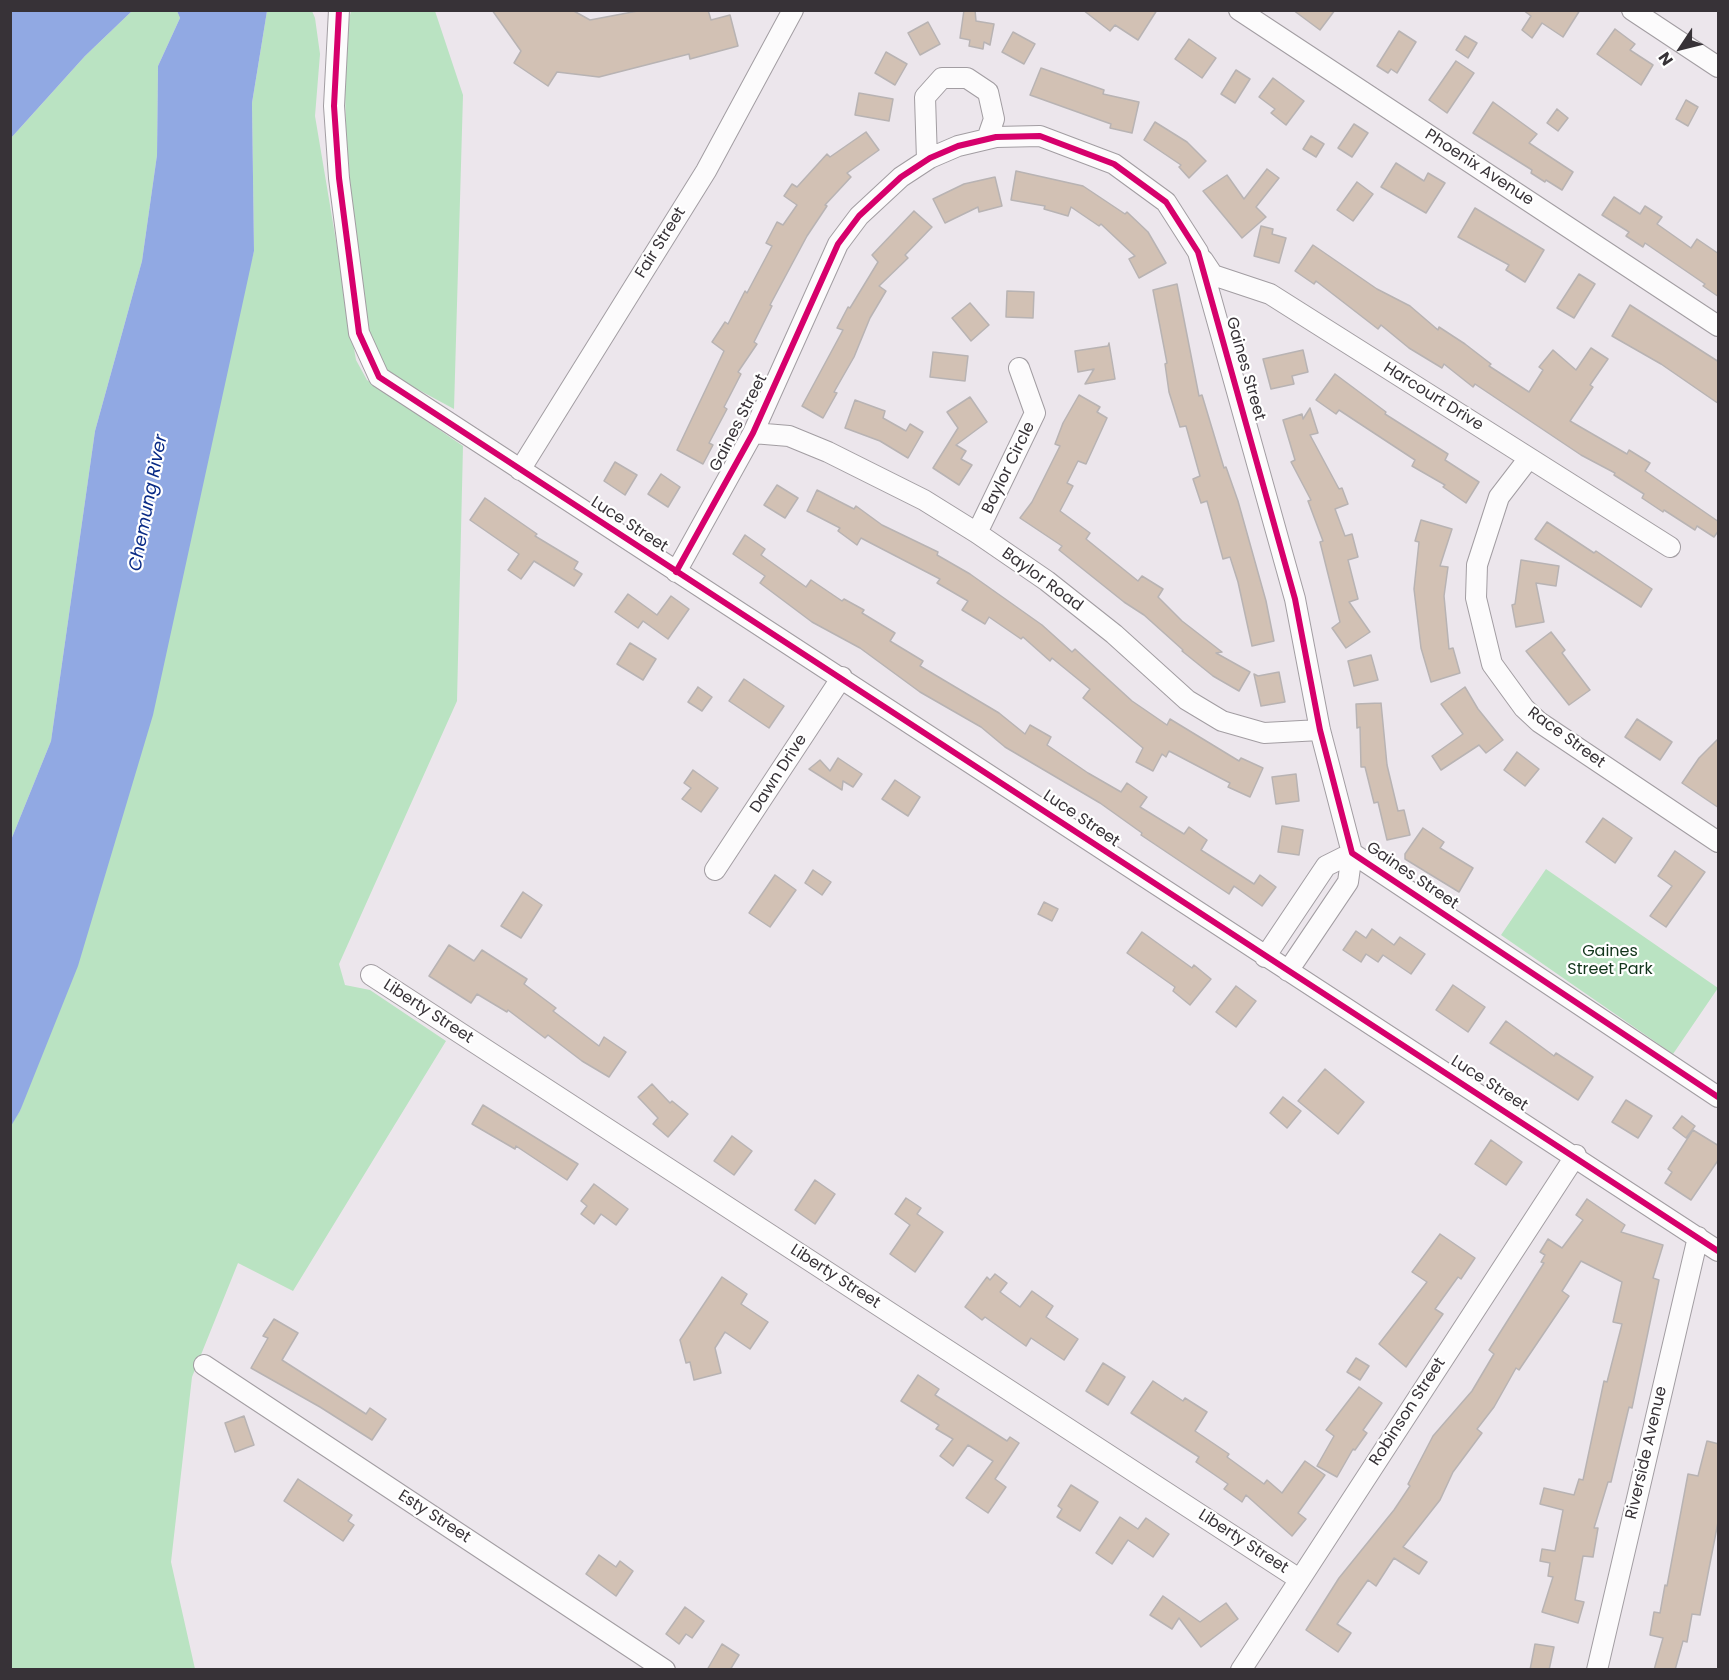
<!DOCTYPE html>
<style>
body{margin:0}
#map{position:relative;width:1729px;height:1680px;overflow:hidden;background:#ece6ec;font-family:Poppins,sans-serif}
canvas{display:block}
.frame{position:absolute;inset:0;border:12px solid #373237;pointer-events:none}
.north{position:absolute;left:1651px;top:18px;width:60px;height:60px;-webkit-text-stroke:4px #fff;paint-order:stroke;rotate:235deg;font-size:16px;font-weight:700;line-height:24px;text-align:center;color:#373237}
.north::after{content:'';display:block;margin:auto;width:21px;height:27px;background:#373237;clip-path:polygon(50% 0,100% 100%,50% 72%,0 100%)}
</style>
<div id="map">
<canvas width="1729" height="1680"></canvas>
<div class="frame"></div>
<div class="north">N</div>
</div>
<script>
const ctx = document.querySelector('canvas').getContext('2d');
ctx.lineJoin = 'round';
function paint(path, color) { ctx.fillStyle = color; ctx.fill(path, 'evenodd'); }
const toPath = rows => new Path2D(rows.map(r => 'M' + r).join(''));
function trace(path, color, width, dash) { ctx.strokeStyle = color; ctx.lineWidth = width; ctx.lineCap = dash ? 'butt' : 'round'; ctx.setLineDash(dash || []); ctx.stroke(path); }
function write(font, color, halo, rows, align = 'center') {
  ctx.font = font + ' Poppins,sans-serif'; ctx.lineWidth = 4.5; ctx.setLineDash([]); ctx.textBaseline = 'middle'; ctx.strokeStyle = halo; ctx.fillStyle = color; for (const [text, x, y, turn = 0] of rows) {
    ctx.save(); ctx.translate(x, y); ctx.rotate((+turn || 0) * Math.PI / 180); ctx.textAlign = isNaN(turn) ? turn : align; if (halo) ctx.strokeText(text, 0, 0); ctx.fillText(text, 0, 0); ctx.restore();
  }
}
const green = toPath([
 [132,11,177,11,180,18,158,66,157,155,142,261,95,431,51,741,11,840,11,138,85,56],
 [267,11,312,11,315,18,320,54,315,116,356,360,367,380,463,446,457,701,339,964,345,985,370,990,446,1041,293,1291,238,1263,192,1377,171,1562,195,1669,11,1669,10,1126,20,1111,254,251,252,103],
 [351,11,435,11,463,95,454,409,393,376,376,359,362,310,346,136,344,42],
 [1546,869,1718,988,1673,1054,1501,935]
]);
const water = toPath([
 [11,10,132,11,85,56,11,138],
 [177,11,267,11,252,103,254,251,153,715,78,966,20,1111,11,1126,11,840,51,741,95,431,142,261,157,155,158,66,180,18]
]);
const building = toPath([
 [492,10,572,10,590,20,643,10,708,10,711,20,730,15,738,46,690,59,689,54,599,77,557,72,548,86,514,63,521,51,492,10],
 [964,10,975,10,976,21,994,24,990,45,984,42,983,49,969,46,970,40,960,38,964,10],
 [1083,10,1157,10,1138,40,1115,25,1110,31,1083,10],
 [1293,10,1335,10,1320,30,1293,10],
 [1523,10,1580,10,1563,37,1542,23,1532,38,1522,30,1531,16,1523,10],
 [928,22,940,44,920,55,908,33,928,22],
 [1615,29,1635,44,1630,50,1653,65,1641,85,1597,54,1615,29],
 [1399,31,1416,42,1397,73,1391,69,1388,73,1377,66,1399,31],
 [1013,32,1035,44,1024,64,1002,52,1013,32],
 [1465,36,1477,43,1468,58,1456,50,1465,36],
 [1189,39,1216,58,1202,78,1175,59,1189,39],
 [886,52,907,64,895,85,875,73,886,52],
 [1456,61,1474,73,1447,113,1429,100,1456,61],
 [1041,68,1104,90,1103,94,1139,102,1132,133,1110,128,1111,124,1030,95,1041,68],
 [1236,70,1250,79,1235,103,1221,94,1236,70],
 [1273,78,1304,101,1286,125,1271,113,1275,109,1259,97,1273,78],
 [859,93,893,99,889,121,855,115,859,93],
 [1686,100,1698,107,1688,126,1676,119,1686,100],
 [1493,102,1537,134,1529,143,1573,172,1562,190,1546,180,1545,182,1531,173,1532,170,1473,133,1493,102],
 [1557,109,1568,118,1558,131,1547,123,1557,109],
 [1155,122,1187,142,1206,161,1189,178,1179,167,1181,165,1144,140,1155,122],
 [1354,124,1368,133,1352,157,1338,148,1354,124],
 [866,132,879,150,847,173,851,177,825,205,827,206,807,236,770,305,772,306,754,342,757,344,738,372,741,374,724,407,727,409,709,443,713,445,703,464,677,450,724,351,712,342,725,322,728,324,745,291,747,293,772,246,766,243,777,222,783,225,797,205,784,196,792,184,797,187,827,154,830,157,866,132],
 [1311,136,1324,144,1316,157,1303,149,1311,136],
 [1396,163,1424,181,1428,173,1445,183,1426,213,1381,187,1396,163],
 [1267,169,1279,178,1256,207,1266,217,1242,238,1203,191,1227,175,1244,199,1267,169],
 [1016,171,1083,186,1125,214,1127,212,1148,232,1166,263,1139,278,1129,259,1135,256,1101,224,1099,226,1071,207,1068,216,1044,209,1045,206,1011,200,1016,171],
 [995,177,1002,206,979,212,978,207,945,223,933,199,964,184,995,177],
 [1357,182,1373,194,1353,221,1337,210,1357,182],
 [1614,197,1640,214,1645,206,1662,217,1657,224,1691,248,1697,239,1719,254,1719,297,1703,286,1705,284,1645,243,1643,247,1626,236,1629,232,1602,215,1614,197],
 [1475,208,1544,250,1525,282,1506,270,1509,265,1458,237,1475,208],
 [914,211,932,227,905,255,908,258,879,286,886,291,870,318,854,357,834,392,837,393,823,418,802,406,843,330,837,328,848,307,850,308,878,262,872,255,914,211],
 [1261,226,1273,229,1272,234,1286,238,1279,263,1254,256,1261,226],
 [1313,245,1377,289,1410,306,1438,330,1439,327,1465,344,1491,364,1489,366,1529,392,1543,370,1539,367,1553,350,1576,370,1591,348,1608,359,1590,385,1593,387,1570,421,1627,454,1629,450,1650,463,1645,471,1719,522,1719,530,1714,537,1697,526,1695,530,1664,510,1663,512,1642,498,1644,494,1614,475,1615,473,1581,455,1475,384,1473,387,1444,364,1442,368,1409,348,1381,325,1378,329,1316,281,1314,284,1295,271,1313,245],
 [1579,274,1595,284,1574,318,1557,308,1579,274],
 [1177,284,1199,396,1202,395,1224,468,1226,467,1238,501,1266,601,1274,641,1252,646,1238,582,1230,557,1223,559,1207,501,1201,503,1193,479,1200,476,1186,426,1180,427,1169,392,1165,364,1167,363,1153,290,1177,284],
 [1007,291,1034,292,1033,318,1006,317,1007,291],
 [970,303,989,325,971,341,952,318,970,303],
 [1630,305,1719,362,1719,404,1661,364,1612,336,1630,305],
 [1109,343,1115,379,1085,384,1094,369,1078,372,1075,351,1108,346,1109,343],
 [1303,350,1308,372,1292,376,1294,384,1271,389,1263,359,1303,350],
 [933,352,968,356,965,381,930,377,933,352],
 [1335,374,1386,412,1385,414,1448,454,1445,460,1479,482,1466,503,1443,487,1445,485,1412,466,1415,460,1339,410,1336,414,1316,400,1335,374],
 [1079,395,1100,407,1097,412,1107,418,1086,464,1078,461,1067,483,1073,486,1060,511,1090,533,1086,539,1138,581,1142,576,1163,589,1158,597,1182,621,1222,652,1216,653,1250,672,1239,691,1213,676,1182,651,1183,650,1144,615,1124,602,1059,550,1062,546,1020,518,1032,502,1060,446,1055,444,1063,423,1079,395],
 [970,397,987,422,956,445,966,451,961,459,972,465,959,485,933,468,958,428,947,412,970,397],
 [855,400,885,411,883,418,906,431,910,424,923,432,908,458,880,441,845,428,855,400],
 [1310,408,1318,433,1310,435,1339,489,1342,488,1348,504,1335,509,1345,536,1352,534,1358,557,1348,560,1358,599,1349,602,1370,632,1346,648,1332,628,1340,622,1320,542,1323,541,1308,501,1311,500,1291,462,1295,460,1283,420,1302,414,1303,419,1310,408],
 [615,462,637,475,625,495,604,481,615,462],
 [661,474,680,487,668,507,648,494,661,474],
 [777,485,798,498,785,518,764,505,777,485],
 [817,490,854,509,856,506,882,525,938,552,937,555,970,574,1042,625,1072,652,1075,649,1132,701,1167,725,1170,719,1239,761,1241,758,1263,768,1250,797,1228,787,1230,783,1169,751,1166,757,1162,754,1153,771,1136,762,1143,748,1083,698,1090,689,1052,658,1050,661,1023,637,1021,639,989,617,985,624,962,610,968,601,937,583,940,579,861,538,857,545,838,531,840,528,807,511,817,490],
 [485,498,537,534,535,536,578,562,574,569,582,574,574,586,534,561,521,579,508,570,519,554,470,520,485,498],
 [1421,520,1452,529,1440,566,1448,567,1444,596,1449,649,1453,648,1460,673,1431,682,1421,648,1414,589,1419,542,1415,541,1421,520],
 [1547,522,1594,553,1596,551,1652,589,1641,607,1535,539,1547,522],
 [745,535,765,549,761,555,806,587,811,580,842,601,844,599,864,610,862,613,895,633,890,641,923,661,920,666,999,713,1025,734,1030,725,1051,737,1047,745,1088,773,1121,792,1127,783,1147,797,1140,807,1184,834,1189,827,1207,840,1201,850,1254,884,1260,875,1276,887,1262,906,1234,886,1229,894,1141,835,1142,833,1100,803,1005,747,981,727,920,692,860,648,812,622,760,583,765,576,733,554,745,535],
 [1521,560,1559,566,1556,586,1536,583,1544,622,1516,627,1512,605,1515,604,1521,560],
 [628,594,657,615,671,596,689,609,668,639,643,621,638,628,615,612,628,594],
 [1551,632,1565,650,1562,653,1590,690,1569,705,1526,651,1551,632],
 [630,643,656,659,643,680,617,664,630,643],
 [1371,655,1378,680,1354,686,1348,661,1371,655],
 [1279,672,1285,702,1261,706,1254,674,1258,676,1279,672],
 [744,679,784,706,769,728,729,701,744,679],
 [698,687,712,697,702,711,688,702,698,687],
 [1465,687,1478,709,1503,740,1486,753,1479,745,1441,770,1432,756,1463,734,1441,704,1465,687],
 [1381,703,1387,765,1398,811,1404,810,1410,835,1387,840,1378,802,1374,803,1365,767,1361,767,1360,727,1357,728,1356,704,1381,703],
 [1637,719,1672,742,1660,760,1625,737,1637,719],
 [1719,738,1719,808,1682,783,1699,758,1719,738],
 [1517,752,1539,769,1525,786,1504,770,1517,752],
 [838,758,862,774,853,787,843,781,842,790,809,769,820,760,830,771,838,758],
 [693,770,718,788,701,812,682,799,691,788,684,783,693,770],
 [1296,774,1299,801,1276,804,1272,777,1296,774],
 [895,780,920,797,908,816,882,799,895,780],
 [1603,818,1632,838,1615,863,1586,842,1603,818],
 [1282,826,1303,830,1299,855,1278,852,1282,826],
 [1423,828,1444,842,1440,848,1473,868,1459,892,1405,859,1405,854,1423,828],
 [1675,851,1705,872,1666,927,1650,916,1672,886,1658,876,1675,851],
 [813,870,831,882,822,895,805,883,813,870],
 [775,875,796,890,770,927,749,913,775,875],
 [523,892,542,905,521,938,501,926,523,892],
 [1044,902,1058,909,1052,921,1038,914,1044,902],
 [1372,929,1394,945,1400,937,1425,954,1411,974,1383,955,1378,962,1366,954,1361,962,1343,950,1356,931,1366,938,1372,929],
 [1142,932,1192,968,1194,965,1211,979,1190,1005,1173,991,1175,987,1127,953,1142,932],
 [449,945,474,961,482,950,527,979,524,984,556,1008,553,1011,599,1046,604,1037,626,1052,609,1077,582,1061,548,1035,545,1038,508,1010,507,1012,477,994,471,1003,429,976,449,945],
 [1453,985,1485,1007,1468,1032,1436,1010,1453,985],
 [1236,986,1256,1001,1236,1027,1216,1012,1236,986],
 [1506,1021,1554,1056,1556,1053,1593,1077,1578,1100,1490,1043,1506,1021],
 [1325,1069,1364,1102,1338,1134,1298,1101,1325,1069],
 [652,1084,670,1103,672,1101,688,1114,668,1137,653,1124,658,1118,638,1097,652,1084],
 [1283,1097,1301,1111,1287,1128,1270,1113,1283,1097],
 [1626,1100,1652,1116,1638,1138,1612,1122,1626,1100],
 [483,1105,578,1164,567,1180,516,1146,515,1149,472,1124,483,1105],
 [1682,1116,1695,1126,1686,1138,1673,1128,1682,1116],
 [1693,1130,1719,1146,1719,1159,1691,1200,1665,1183,1672,1172,1668,1169,1693,1130],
 [732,1136,752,1151,734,1175,714,1161,732,1136],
 [1491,1140,1522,1162,1506,1185,1475,1164,1491,1140],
 [815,1180,835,1194,815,1224,795,1210,815,1180],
 [594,1184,628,1209,616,1225,601,1214,594,1224,581,1214,587,1206,581,1201,594,1184],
 [906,1198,921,1208,917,1214,943,1232,915,1272,890,1254,910,1225,895,1214,906,1198],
 [1587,1199,1625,1225,1621,1232,1663,1245,1653,1278,1659,1280,1632,1408,1629,1407,1611,1482,1608,1482,1594,1528,1598,1528,1593,1557,1583,1556,1575,1600,1584,1602,1578,1623,1542,1612,1553,1577,1548,1576,1550,1563,1540,1561,1542,1549,1555,1551,1563,1510,1540,1504,1544,1488,1574,1495,1579,1479,1583,1480,1604,1381,1607,1382,1622,1324,1613,1322,1622,1282,1581,1261,1562,1291,1569,1296,1519,1370,1516,1368,1494,1407,1477,1429,1482,1433,1453,1472,1440,1500,1403,1547,1427,1562,1419,1574,1394,1558,1376,1586,1368,1580,1337,1624,1351,1633,1338,1652,1306,1630,1339,1578,1394,1510,1410,1486,1408,1484,1433,1436,1472,1391,1494,1354,1489,1350,1544,1263,1541,1262,1545,1255,1540,1252,1548,1239,1562,1248,1583,1220,1576,1215,1587,1199],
 [1440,1234,1475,1258,1461,1279,1458,1277,1435,1309,1443,1314,1406,1367,1379,1344,1427,1282,1412,1272,1440,1234],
 [995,1274,1007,1283,1000,1292,1020,1307,1032,1291,1053,1306,1046,1317,1078,1339,1064,1360,1031,1338,1026,1346,985,1317,982,1320,965,1307,987,1277,990,1280,995,1274],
 [722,1277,747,1294,741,1304,768,1322,750,1349,725,1332,715,1348,721,1373,694,1380,690,1362,686,1363,680,1340,722,1277],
 [274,1319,298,1333,282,1360,366,1414,370,1408,386,1419,372,1440,320,1407,251,1368,268,1338,263,1336,274,1319],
 [1356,1358,1369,1366,1360,1380,1347,1372,1356,1358],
 [1103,1363,1125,1377,1108,1405,1086,1391,1103,1363],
 [918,1375,939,1389,935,1395,1007,1441,1010,1437,1019,1443,995,1479,1006,1487,988,1513,966,1498,993,1461,968,1445,953,1466,940,1456,953,1439,936,1429,939,1425,901,1401,918,1375],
 [1153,1381,1183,1401,1185,1398,1207,1412,1195,1431,1229,1454,1227,1457,1264,1484,1267,1480,1282,1493,1305,1461,1325,1475,1298,1513,1306,1519,1292,1536,1246,1495,1242,1502,1224,1489,1228,1484,1196,1462,1199,1457,1131,1413,1153,1381],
 [1359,1387,1382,1403,1363,1430,1367,1433,1355,1450,1353,1449,1337,1477,1317,1466,1334,1436,1326,1430,1359,1387],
 [244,1416,254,1445,235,1452,225,1423,244,1416],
 [1707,1441,1719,1444,1719,1517,1700,1615,1692,1614,1687,1642,1683,1641,1675,1670,1654,1670,1663,1638,1650,1635,1654,1612,1660,1613,1665,1585,1667,1586,1688,1474,1698,1476,1707,1441],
 [298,1479,352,1515,348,1521,354,1525,343,1541,284,1501,298,1479],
 [1071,1485,1098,1502,1080,1531,1057,1517,1062,1509,1058,1506,1071,1485],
 [1120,1517,1138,1529,1146,1518,1169,1534,1153,1557,1128,1540,1112,1564,1096,1553,1120,1517],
 [599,1555,616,1567,620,1561,633,1571,616,1596,586,1574,599,1555],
 [1163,1596,1200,1622,1226,1603,1238,1619,1201,1647,1179,1618,1172,1629,1150,1615,1163,1596],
 [685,1607,704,1621,692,1638,686,1634,679,1644,666,1634,685,1607],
 [722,1644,739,1655,730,1670,707,1670,722,1644],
 [1535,1644,1554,1647,1549,1670,1530,1670,1535,1644]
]);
const minor = toPath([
 [339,10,334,106,339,178,359,333,379,377,1718,1251],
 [1239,10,1718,326],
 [1632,10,1718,67],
 [927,160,925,97,942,78,967,78,988,92,994,119,987,139],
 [1203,260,1213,275,1270,294,1670,547],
 [753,433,789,436,828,452,924,500,977,533,1047,581,1114,634,1187,700,1222,721,1264,733,1320,730],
 [1529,458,1499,497,1477,565,1476,598,1492,664,1524,708,1539,722,1718,842],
 [520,470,706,171,793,10],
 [977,533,1035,413,1019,368],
 [676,572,753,433,838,244,859,216,901,177,930,158,958,146,996,137,1040,136,1114,164,1166,202,1198,252,1295,599,1320,730,1352,853,1718,1097],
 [715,870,842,677],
 [1265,957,1326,866,1352,853],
 [1288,971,1348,882,1352,853],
 [371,975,1299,1579],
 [204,1365,665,1670],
 [1241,1670,1576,1155],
 [1597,1670,1698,1237]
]);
const cycleway = toPath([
 [339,10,334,106,339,178,359,333,379,377,1718,1251],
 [676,572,753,433,838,244,859,216,901,177,930,158,958,146,996,137,1040,136,1114,164,1166,202,1198,252,1295,599,1320,730,1352,853,1718,1097]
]);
const streetNames = [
 ["Phoenix Avenue",1479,168,33],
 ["Fair Street",661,243,-58],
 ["Gaines Street",1245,369,74],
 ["Harcourt Drive",1433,397,32],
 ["Gaines Street",739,423,-63],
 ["Baylor Circle",1009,468,-64],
 ["Luce Street",629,525,33],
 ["Baylor Road",1042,580,36],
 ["Race Street",1566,738,36],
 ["Dawn Drive",779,774,-57],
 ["Luce Street",1081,819,34],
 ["Gaines Street",1412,876,34],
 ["Liberty Street",428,1012,33],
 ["Luce Street",1489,1084,33],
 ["Liberty Street",835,1277,33],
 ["Robinson Street",1408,1412,-57],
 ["Riverside Avenue",1647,1453,-77],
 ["Esty Street",434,1517,33],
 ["Liberty Street",1243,1542,33]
];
const parkNames = [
 ["Gaines",1610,952],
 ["Street Park",1610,970]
];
const waterNames = [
 ["Chemung River",149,503,-79]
];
paint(green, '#bae3c2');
paint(water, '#91a9e3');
paint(building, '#d2c1b4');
trace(building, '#b8b3b3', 1.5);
trace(minor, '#a29da2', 22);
trace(minor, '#fcfbfc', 20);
trace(cycleway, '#d6006c', 6);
write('16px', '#373237', '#fff', streetNames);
write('16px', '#12351b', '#fff', parkNames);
write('italic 18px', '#092a86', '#fff', waterNames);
</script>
